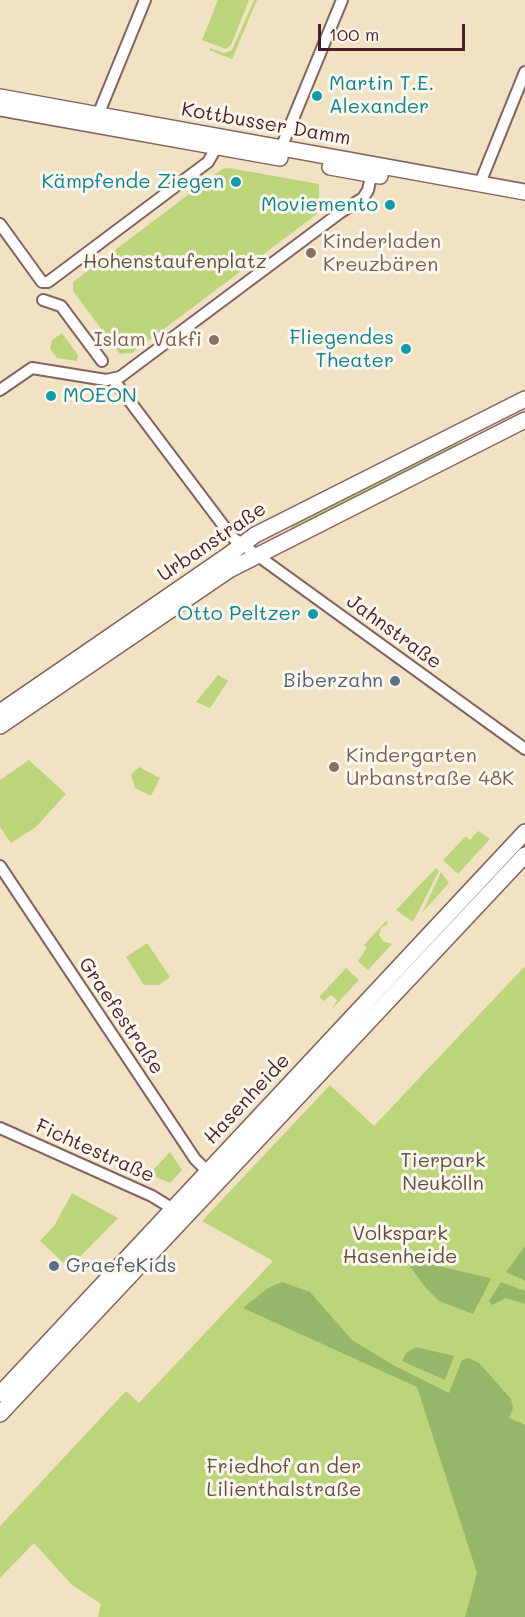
<!DOCTYPE html>
<meta charset="utf-8">
<style>
body{margin:0}
#map{position:relative;width:525px;height:1617px;overflow:hidden;background:#f1e2c4;font-family:Mali,sans-serif}
canvas{display:block}
.scale{position:absolute;left:318px;top:24px;width:147px;height:27px;box-sizing:border-box;border:3px solid #4a1f2b;border-top:0;padding-left:8px;font-size:18px;line-height:21px;white-space:nowrap;color:#4a1f2b;-webkit-text-stroke:4px #fbf7ec;paint-order:stroke}
</style>
<div id="map">
<canvas width="525" height="1617"></canvas>
<div class="scale">100 m</div>
</div>
<script>
const ctx = document.querySelector('canvas').getContext('2d');
ctx.lineJoin = 'round';
function paint(path, color) { ctx.fillStyle = color; ctx.fill(path, 'evenodd'); }
const toPath = rows => new Path2D(rows.map(r => 'M' + r).join(''));
function trace(path, color, width, dash) { ctx.strokeStyle = color; ctx.lineWidth = width; ctx.lineCap = dash ? 'butt' : 'round'; ctx.setLineDash(dash || []); ctx.stroke(path); }
function write(font, color, halo, rows, align = 'center') {
  ctx.font = font + ' Mali,sans-serif'; ctx.lineWidth = 6; ctx.setLineDash([]); ctx.textBaseline = 'middle'; ctx.strokeStyle = halo; ctx.fillStyle = color; for (const [text, x, y, turn = 0] of rows) {
    ctx.save(); ctx.translate(x, y); ctx.rotate((+turn || 0) * Math.PI / 180); ctx.textAlign = isNaN(turn) ? turn : align; if (halo) ctx.strokeText(text, 0, 0); ctx.fillText(text, 0, 0); ctx.restore();
  }
}
const green = toPath([
 [218,0,249,0,231,45,226,49,202,40],
 [254,0,257,0,232,59,209,50,210,48,224,53,232,50],
 [229,168,319,184,319,199,328,201,329,205,132,353,120,354,73,291,73,282,222,169],
 [62,333,78,355,77,361,57,358,50,349,52,340],
 [456,441,459,448,293,530,291,525],
 [218,675,228,681,210,708,196,702],
 [29,760,66,794,36,827,11,843,0,827,0,780],
 [139,767,160,778,151,796,135,788,131,775],
 [478,831,490,839,458,874,443,860,466,836,470,840],
 [436,868,439,871,413,922,396,910],
 [441,872,449,883,422,913],
 [386,921,388,924,381,928,379,935,383,941,392,944,368,970,358,961,367,948,364,945],
 [147,943,170,977,159,985,144,985,126,957],
 [525,966,525,1617,98,1617,101,1604,72,1585,34,1543,0,1578,0,1526,126,1391,139,1403,273,1261,202,1221,330,1085,374,1126],
 [346,968,359,980,332,1009,337,1000,331,995,324,1001,319,997],
 [170,1152,182,1170,170,1183,144,1172,146,1167,153,1170],
 [72,1193,118,1218,69,1268,40,1241,54,1226]
]);
const forest = toPath([
 [525,1246,525,1281,506,1272],
 [404,1258,490,1278,491,1279,473,1314,439,1301,425,1287],
 [282,1282,310,1292,352,1340,393,1365,449,1393,462,1360,468,1358,479,1363,511,1399,513,1408,509,1418,525,1425,525,1617,465,1617,477,1573,417,1387,243,1308,268,1288],
 [501,1282,525,1291,525,1304,506,1298,492,1305,489,1301],
 [416,1347,454,1356,445,1380,402,1361,406,1353]
]);
const street = toPath([
 [98,115,145,0],
 [281,148,342,0],
 [480,183,525,72],
 [0,224,42,282,48,282,208,162,219,143],
 [43,300,61,306,102,361],
 [113,379,232,537,525,749],
 [0,390,32,368,106,380,120,377,341,212,363,198,368,190,373,168],
 [0,866,195,1159,212,1176],
 [0,1128,152,1196,173,1209]
]);
const secondary = toPath([
 [0,97,525,192],
 [0,108,280,158],
 [330,167,380,176],
 [0,712,227,556,255,535,525,399],
 [0,726,229,570,525,420],
 [0,1394,525,832],
 [0,1414,525,855]
]);
const markers = [
 [317,96,6,"#0f9aa8"],
 [236,182,6,"#0f9aa8"],
 [390,205,6,"#0f9aa8"],
 [311,253,6,"#8d6e63"],
 [214,340,6,"#8d6e63"],
 [406,349,6,"#0f9aa8"],
 [51,396,6,"#0f9aa8"],
 [313,614,6,"#0f9aa8"],
 [395,681,6,"#5c6f8a"],
 [334,767,6,"#8d6e63"],
 [54,1266,6,"#5c6f8a"]
];
const cultureNames = [
 ["Martin T.E.",329,84,"left"],
 ["Alexander",329,107,"left"],
 ["Kämpfende Ziegen",224,182],
 ["Moviemento",378,205],
 ["Fliegendes",394,338],
 ["Theater",394,361],
 ["MOEON",63,396,"left"],
 ["Otto Peltzer",301,614]
];
const streetNames = [
 ["Kottbusser Damm",266,124,10],
 ["Urbanstraße",212,542,-34],
 ["Jahnstraße",394,632,36],
 ["Graefestraße",121,1016,56],
 ["Hasenheide",247,1099,-47],
 ["Fichtestraße",95,1151,24]
];
const educationNames = [
 ["Kinderladen",323,242],
 ["Kreuzbären",323,265],
 ["Islam Vakfi",202,340,"right"],
 ["Kindergarten",346,756],
 ["Urbanstraße 48K",346,779]
];
const parkNames = [
 ["Hohenstaufenplatz",175,262],
 ["Tierpark",443,1161],
 ["Neukölln",443,1184],
 ["Volkspark",400,1234],
 ["Hasenheide",400,1257],
 ["Friedhof an der",284,1467],
 ["Lilienthalstraße",284,1490]
];
const serviceNames = [
 ["Biberzahn",383,681],
 ["GraefeKids",66,1266,"left"]
];
paint(green, '#bdd57a');
paint(forest, '#96b66a');
trace(street, '#846361', 14);
trace(secondary, '#846361', 18);
trace(street, '#fff', 10);
trace(secondary, '#fff', 15);
for (const [x, y, r, color] of markers) { const dot = new Path2D(); dot.arc(x, y, r, 0, 2 * Math.PI); ctx.fillStyle = color; ctx.fill(dot); trace(dot, '#fbf7ec', 2); }
write('20px', '#0d838f', '#fbf7ec', cultureNames, 'right');
write('20px', '#4a1f2b', '#fbf7ec', streetNames);
write('20px', '#785e54', '#fbf7ec', educationNames, 'left');
write('20px', '#674c3f', '#fbf7ec', parkNames);
write('20px', '#4e5e75', '#fbf7ec', serviceNames, 'right');
</script>
